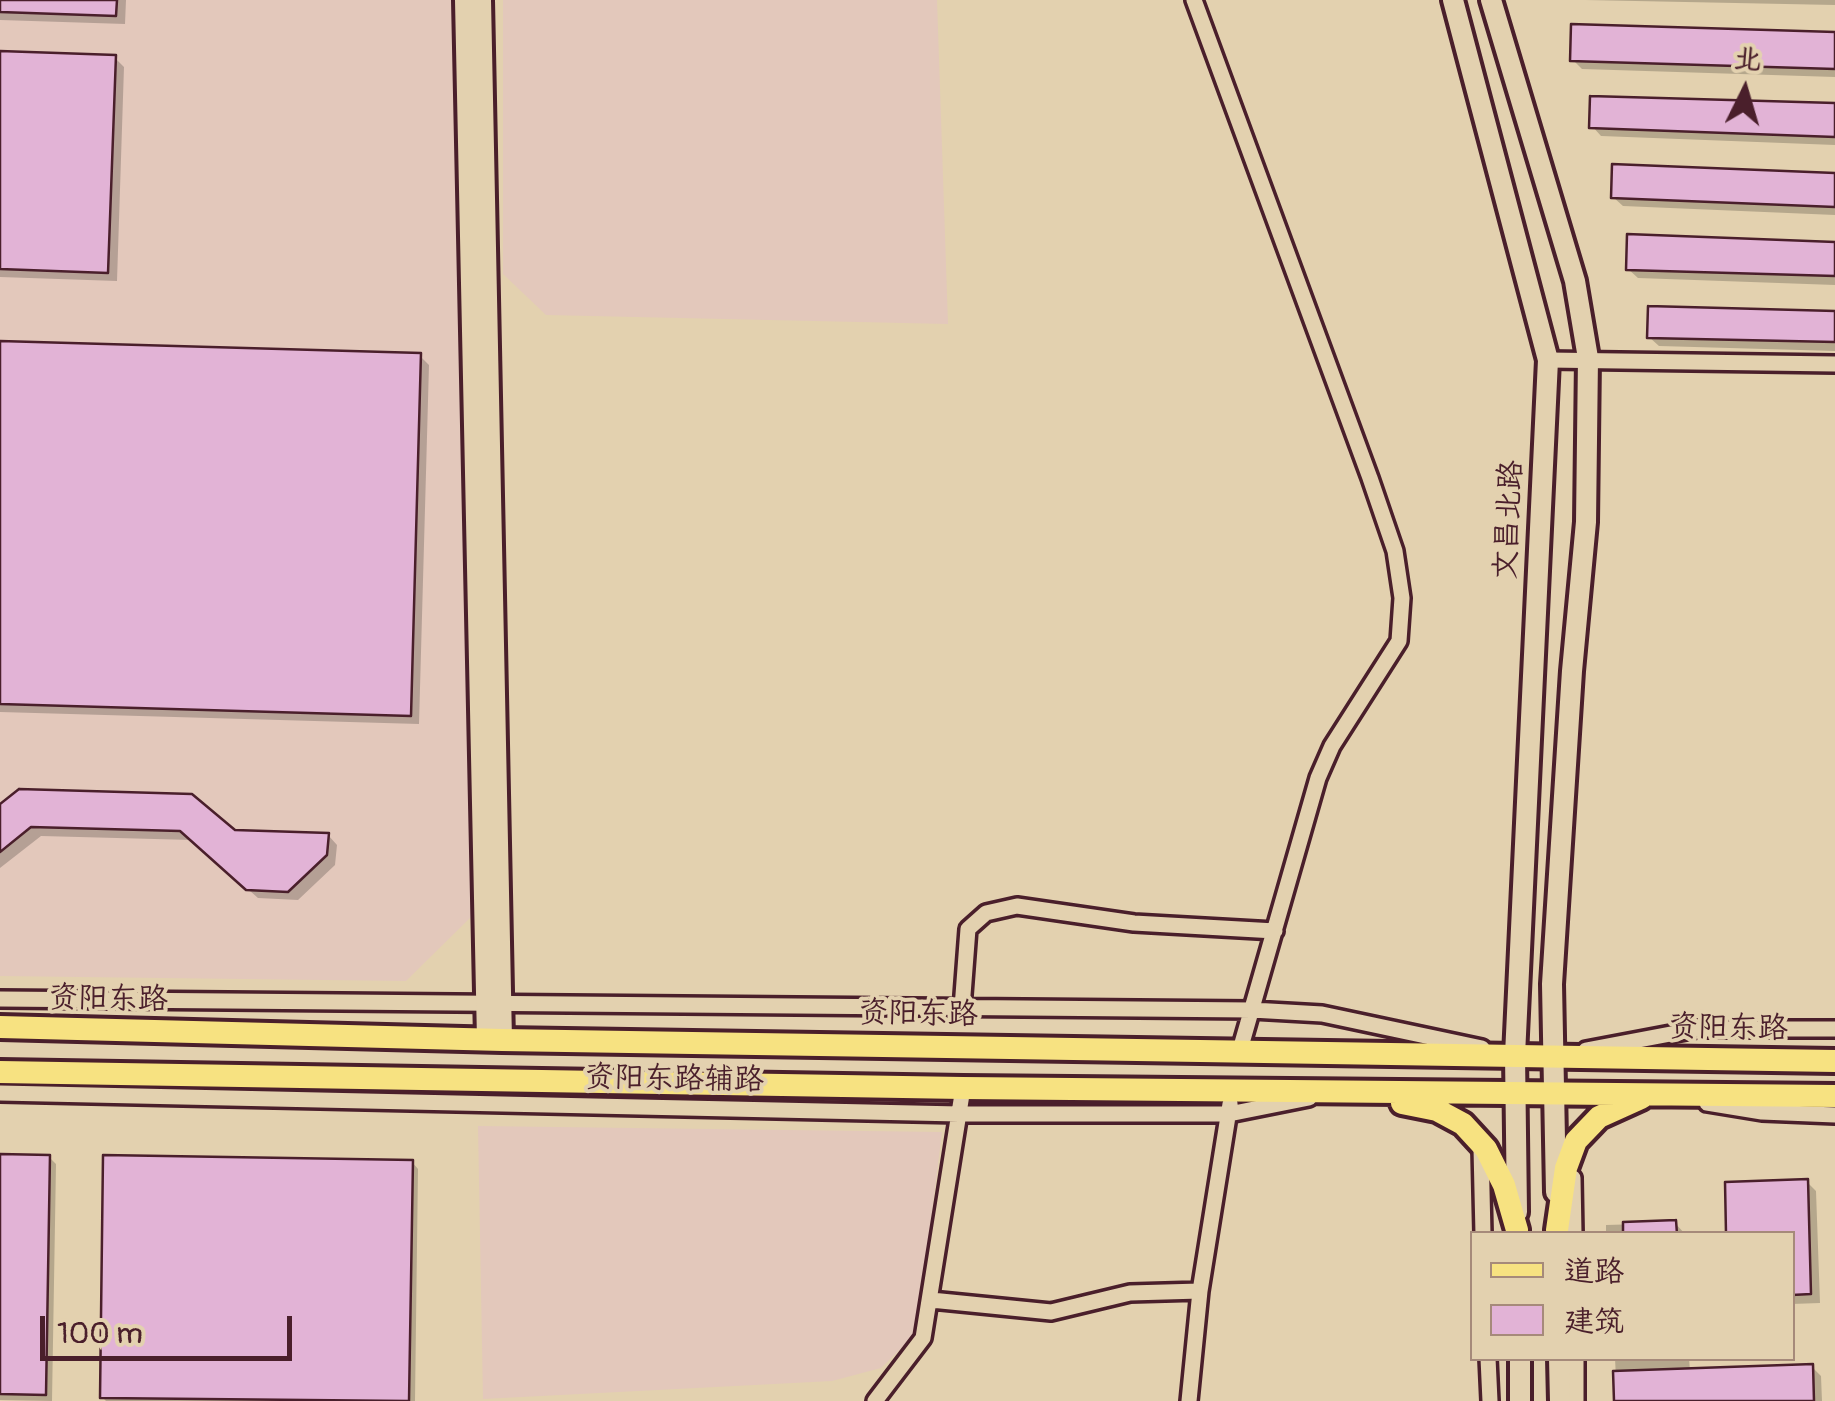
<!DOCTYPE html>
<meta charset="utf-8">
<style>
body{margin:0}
#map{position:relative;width:1835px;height:1401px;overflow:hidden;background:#e3d1af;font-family:Pangolin,"LXGW WenKai TC",sans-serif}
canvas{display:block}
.legend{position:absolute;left:1470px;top:1231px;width:325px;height:130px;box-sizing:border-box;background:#e3d1af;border:2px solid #a68a7a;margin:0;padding:12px 18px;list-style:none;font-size:30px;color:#4a1f2b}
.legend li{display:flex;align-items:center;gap:20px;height:50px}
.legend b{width:50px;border:2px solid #a68a7a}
.north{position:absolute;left:1695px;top:40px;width:100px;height:100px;-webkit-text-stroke:8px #e3d1af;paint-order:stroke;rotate:5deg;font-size:28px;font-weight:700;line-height:40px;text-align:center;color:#4a1f2b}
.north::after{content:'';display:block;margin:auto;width:35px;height:45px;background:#4a1f2b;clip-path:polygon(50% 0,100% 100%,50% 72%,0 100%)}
.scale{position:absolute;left:40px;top:1316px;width:252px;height:45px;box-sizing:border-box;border:5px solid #4a1f2b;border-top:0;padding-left:12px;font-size:30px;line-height:35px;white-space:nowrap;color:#4a1f2b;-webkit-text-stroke:8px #e3d1af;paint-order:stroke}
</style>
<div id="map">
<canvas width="1835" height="1401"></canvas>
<ul class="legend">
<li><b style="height:12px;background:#f7e281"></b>道路</li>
<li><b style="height:28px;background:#e2b3d6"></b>建筑</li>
</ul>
<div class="north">北</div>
<div class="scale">100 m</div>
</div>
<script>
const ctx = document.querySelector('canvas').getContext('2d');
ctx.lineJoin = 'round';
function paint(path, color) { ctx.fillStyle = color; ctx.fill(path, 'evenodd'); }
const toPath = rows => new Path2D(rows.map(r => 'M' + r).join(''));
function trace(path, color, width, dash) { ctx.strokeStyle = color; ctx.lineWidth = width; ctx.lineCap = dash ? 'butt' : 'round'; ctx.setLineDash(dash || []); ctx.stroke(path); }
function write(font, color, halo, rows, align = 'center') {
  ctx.font = font + ' Pangolin,"LXGW WenKai TC",sans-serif'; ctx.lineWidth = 8; ctx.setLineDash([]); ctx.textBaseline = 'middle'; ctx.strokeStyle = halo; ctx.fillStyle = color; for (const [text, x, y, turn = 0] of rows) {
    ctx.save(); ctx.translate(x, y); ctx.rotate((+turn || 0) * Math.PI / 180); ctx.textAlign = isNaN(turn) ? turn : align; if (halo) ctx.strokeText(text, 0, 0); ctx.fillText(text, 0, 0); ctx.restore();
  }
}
const built = toPath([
 [0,0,454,0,471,917,406,981,0,976],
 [503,0,937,0,948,324,546,315,503,274],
 [478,1126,942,1132,917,1333,881,1368,832,1381,483,1399]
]);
const shadow = toPath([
 [0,0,126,0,125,24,0,20],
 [1585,0,1835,0,1835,5],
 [1835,35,1835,77,1582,69,1573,60],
 [0,53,114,57,124,67,117,281,0,277],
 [1835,106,1835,145,1601,136,1592,126],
 [1835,175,1835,215,1623,206,1613,197],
 [1835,245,1835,285,1638,278,1628,269],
 [1835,311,1835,351,1659,346,1649,337],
 [0,343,420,356,429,365,419,724,0,712],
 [0,808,234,832,328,835,337,845,335,865,298,900,258,898,192,840,41,836,0,868],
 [0,1157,49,1157,56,1164,52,1401,0,1400],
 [412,1162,418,1169,415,1401,106,1401,102,1397],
 [1807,1182,1816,1191,1820,1303,1792,1304,1792,1234],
 [1675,1223,1685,1234,1606,1234,1606,1225],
 [1615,1358,1689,1358,1690,1371,1812,1367,1821,1376,1822,1401,1617,1401]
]);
const building = toPath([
 [0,0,117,0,116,16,0,12,0,0],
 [1571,24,1835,32,1835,69,1570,61,1571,24],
 [0,51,116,55,108,273,0,269,0,51],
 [1590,96,1835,103,1835,137,1589,128,1590,96],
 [1612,164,1835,173,1835,207,1611,198,1612,164],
 [1627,234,1835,242,1835,276,1626,270,1627,234],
 [1648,306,1835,311,1835,342,1647,338,1648,306],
 [0,341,421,353,411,716,0,704,0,341],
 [19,789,192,794,235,830,329,833,327,855,288,892,246,890,180,831,31,827,0,852,0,804,19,789],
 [0,1154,50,1155,46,1395,0,1394,0,1154],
 [103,1155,413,1160,409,1401,100,1398,103,1155],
 [1808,1179,1811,1294,1792,1295,1792,1234,1726,1234,1725,1182,1808,1179],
 [1676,1220,1677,1234,1623,1234,1623,1222,1676,1220],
 [1813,1364,1814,1401,1614,1401,1613,1371,1813,1364]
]);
const street = toPath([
 [1194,0,1370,478,1395,551,1402,598,1399,641,1332,746,1318,778,1240,1050],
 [1548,360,1835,364],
 [0,999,1252,1010,1322,1014,1482,1048],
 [962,1008,968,929,986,913,1017,906,1134,923,1275,931],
 [1586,1050,1697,1029,1835,1029],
 [0,1093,959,1114,1229,1114,1309,1098],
 [1707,1103,1762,1112,1835,1115],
 [1481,1148,1483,1234],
 [1573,1178,1574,1234],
 [931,1300,1051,1312,1130,1293,1200,1291],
 [1488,1358,1490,1401],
 [1576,1358,1576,1401],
 [875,1401,923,1338,963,1088],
 [1189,1401,1200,1291,1230,1104]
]);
const secondary = toPath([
 [465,0,487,1039],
 [481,0,502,1040],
 [1453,0,1548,360,1515,1055,1517,1212],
 [1491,0,1575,281,1588,358,1586,522,1572,671,1552,984,1556,1192],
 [1520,1358,1520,1401],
 [1559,1358,1560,1401]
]);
const primary = toPath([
 [0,1027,502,1040,1835,1061],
 [0,1072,963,1088,1835,1096],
 [1402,1103,1437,1110,1463,1124,1486,1149,1504,1185,1517,1230],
 [1557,1230,1566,1168,1576,1141,1599,1117,1641,1098]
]);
const streetNames = [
 ["文昌北路",1510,520,-87],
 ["资阳东路",108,1000,1],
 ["资阳东路",918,1015,1],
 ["资阳东路",1728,1029,1],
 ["资阳东路辅路",674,1080,1]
];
paint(built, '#e3c8bb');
paint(shadow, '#0003');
paint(building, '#e2b3d6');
trace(building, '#4a1f2b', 2.5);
trace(street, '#4a1f2b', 22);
trace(secondary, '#4a1f2b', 28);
trace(primary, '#4a1f2b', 30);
trace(street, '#e3d1af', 15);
trace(secondary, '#e3d1af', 20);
trace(primary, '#f7e281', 22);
write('30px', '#4a1f2b', '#e3d1af', streetNames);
</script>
